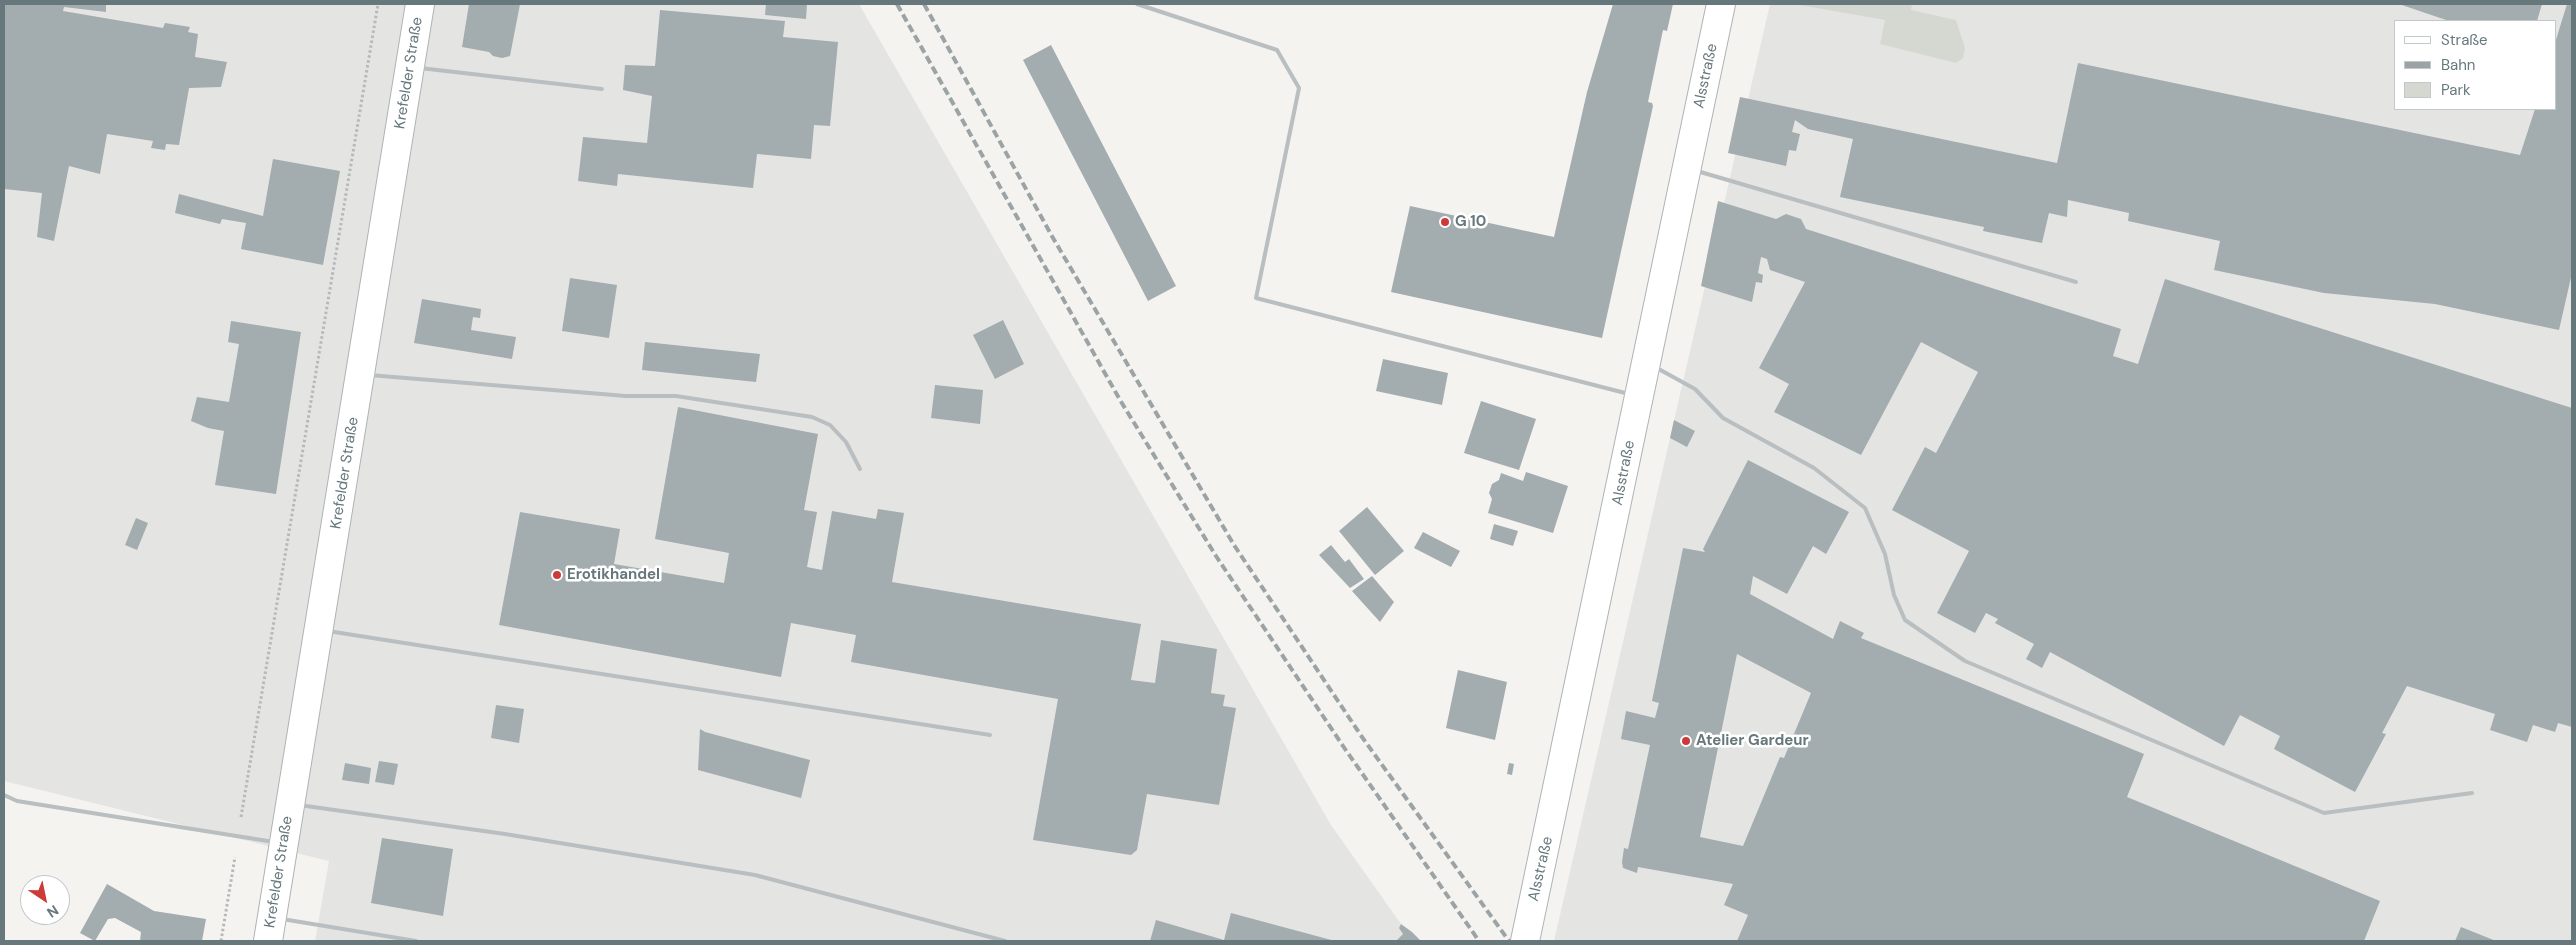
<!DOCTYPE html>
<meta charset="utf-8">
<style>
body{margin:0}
#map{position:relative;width:2576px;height:945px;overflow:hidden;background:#f4f3f0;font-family:"DM Sans",sans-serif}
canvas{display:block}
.frame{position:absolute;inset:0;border:5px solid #67787d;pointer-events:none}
.legend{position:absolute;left:2394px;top:20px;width:162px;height:90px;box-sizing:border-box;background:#fff;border:1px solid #c2c9cb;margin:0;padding:6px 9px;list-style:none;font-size:15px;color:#67787d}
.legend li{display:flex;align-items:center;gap:10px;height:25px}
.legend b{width:25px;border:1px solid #c2c9cb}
.north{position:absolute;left:20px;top:875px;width:50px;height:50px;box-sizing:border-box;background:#fff;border:1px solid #c2c9cb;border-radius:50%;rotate:146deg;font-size:14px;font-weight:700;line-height:20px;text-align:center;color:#67787d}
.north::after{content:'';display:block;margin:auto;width:18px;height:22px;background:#ca3b3a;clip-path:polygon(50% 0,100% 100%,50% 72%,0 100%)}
</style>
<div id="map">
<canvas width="2576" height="945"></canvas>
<div class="frame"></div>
<ul class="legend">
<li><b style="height:6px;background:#fff"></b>Straße</li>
<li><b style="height:6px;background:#9ca3a5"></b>Bahn</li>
<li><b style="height:14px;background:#d5d8d0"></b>Park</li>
</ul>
<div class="north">N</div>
</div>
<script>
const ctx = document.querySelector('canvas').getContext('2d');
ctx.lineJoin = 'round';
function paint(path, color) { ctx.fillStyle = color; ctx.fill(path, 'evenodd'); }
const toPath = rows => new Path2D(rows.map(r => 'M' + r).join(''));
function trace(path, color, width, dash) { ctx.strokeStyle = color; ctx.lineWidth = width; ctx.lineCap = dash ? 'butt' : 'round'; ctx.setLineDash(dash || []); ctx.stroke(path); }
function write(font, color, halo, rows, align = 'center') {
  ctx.font = font + ' "DM Sans",sans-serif'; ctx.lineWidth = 5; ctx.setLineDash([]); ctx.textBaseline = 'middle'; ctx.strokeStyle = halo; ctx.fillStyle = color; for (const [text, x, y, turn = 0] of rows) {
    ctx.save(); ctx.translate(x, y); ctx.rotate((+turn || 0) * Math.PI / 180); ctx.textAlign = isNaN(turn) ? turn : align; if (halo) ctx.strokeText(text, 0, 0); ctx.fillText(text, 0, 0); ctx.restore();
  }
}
const built = toPath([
 [4,4,859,4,1331,825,1413,941,315,941,329,861,4,781],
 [1770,4,2572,4,2572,941,1554,941],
 [2395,21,2555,21,2555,109,2395,109]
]);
const green = toPath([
 [1794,4,1912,4,1911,10,1956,20,1965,48,1963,58,1956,63,1880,44,1885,20]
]);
const building = toPath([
 [4,4,106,4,106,12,64,7,63,11,163,28,165,23,190,27,188,32,198,34,195,57,227,62,221,87,189,88,179,145,166,144,165,150,151,148,153,141,107,134,100,174,69,166,54,241,37,237,42,193,4,189],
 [469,4,520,4,510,56,502,58,493,56,489,52,462,47],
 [766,4,807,4,806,19,765,15],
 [1613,4,1673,4,1667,31,1663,30,1648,102,1652,103,1653,106,1602,338,1391,292,1410,206,1554,237,1587,92],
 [2399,4,2542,4,2537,21,2449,21],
 [2567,4,2572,4,2572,273,2559,330,2435,304,2324,293,2214,270,2220,241,2128,221,2129,213,2068,200,2067,217,2049,213,2042,243,1983,231,1984,227,1840,197,1853,139,1808,129,1795,120,1792,132,1800,134,1796,151,1789,150,1786,166,1728,153,1740,97,2057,163,2078,63,2520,155,2535,109,2555,109,2555,43],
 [660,10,785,21,783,37,838,42,830,126,814,125,811,159,757,154,753,188,618,174,617,186,578,181,583,137,647,143,652,96,623,90,625,65,655,66],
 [1051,45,1176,286,1148,301,1023,60],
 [273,159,340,171,323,265,241,249,246,223,222,219,220,224,175,213,179,194,263,216],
 [1718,201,1776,219,1786,214,1801,219,1806,229,2121,329,2113,356,2138,364,2165,279,2572,408,2572,727,2558,723,2555,732,2533,725,2527,742,2490,730,2495,714,2407,686,2382,733,2386,734,2355,792,2274,749,2280,736,2240,715,2224,746,2050,652,2042,668,2026,659,2034,644,1995,623,1998,619,1986,613,1975,633,1937,613,1969,551,1892,510,1925,447,1936,453,1978,372,1921,342,1861,455,1774,412,1789,384,1759,368,1805,282,1770,270,1767,259,1761,257,1758,273,1763,275,1762,283,1756,282,1752,302,1701,286],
 [570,278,617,285,609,338,562,331],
 [422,299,481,309,480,318,473,317,471,330,516,337,512,359,414,343],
 [1003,320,1024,364,995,379,973,335],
 [231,321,301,332,276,494,215,485,224,431,208,428,191,421,197,397,229,402,239,344,228,342],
 [645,342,760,354,756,382,642,370],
 [1383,359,1448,373,1442,405,1376,391],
 [935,385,983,390,980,424,931,418],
 [1481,401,1536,419,1519,470,1464,453],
 [678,407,818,434,804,510,817,512,807,567,822,570,832,511,876,519,878,509,904,513,892,582,1141,624,1131,680,1155,683,1161,640,1217,649,1211,693,1225,695,1223,706,1236,708,1219,805,1147,794,1137,850,1131,855,1033,840,1058,699,851,662,856,635,791,623,781,677,499,625,520,512,620,529,614,564,724,583,729,553,655,539],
 [1674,420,1695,431,1687,447,1670,438],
 [1748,460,1849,512,1826,554,1813,546,1787,594,1753,576,1750,594,1833,639,1840,621,1864,633,1861,638,2144,754,2127,797,2380,901,2364,941,1737,941,1748,915,1724,905,1733,884,1638,867,1637,873,1623,868,1622,862,1624,848,1628,849,1650,745,1621,739,1626,711,1655,718,1659,703,1652,701,1683,548,1705,552,1703,549],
 [1737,654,1811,693,1784,758,1780,757,1743,846,1700,837],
 [1526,472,1568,486,1553,533,1488,513,1492,499,1489,493,1492,484,1499,480,1501,473,1523,481],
 [1367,507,1404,551,1375,575,1339,531],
 [136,518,148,523,137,550,125,545],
 [1494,524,1518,531,1513,546,1490,539],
 [1423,532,1460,551,1451,567,1414,548],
 [1331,545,1345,562,1349,559,1364,579,1350,588,1319,555],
 [1372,576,1394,602,1380,622,1352,591],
 [1458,670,1507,682,1495,740,1446,728],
 [496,705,524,709,519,743,491,738],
 [700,729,705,732,810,760,801,798,698,770],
 [379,761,398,764,394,785,375,782],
 [345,763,371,768,369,784,342,780],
 [1509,763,1514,764,1512,775,1507,774],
 [382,838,453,849,443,916,371,903],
 [107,884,154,911,206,919,202,941,140,941,141,932,115,918,108,919,95,941,80,933],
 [1231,913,1335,941,1150,941,1156,920,1224,940],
 [1401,924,1412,932,1421,941,1396,941,1403,934,1399,928],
 [2461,927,2496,941,2455,941]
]);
const path = toPath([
 [241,817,378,4],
 [221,941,235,857]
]);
const lane = toPath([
 [1137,4,1277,50,1299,88,1256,298,1629,394],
 [420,68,602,89],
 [1697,171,2076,282],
 [1655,367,1695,389,1723,418,1814,468,1865,508,1885,554,1894,595,1905,620,1965,661,2324,813,2472,793],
 [369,375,626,396,676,396,812,417,830,425,846,442,860,469],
 [328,631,990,735],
 [4,795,17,801,274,842],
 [299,805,505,834,755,875,1005,941],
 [282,919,416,941]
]);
const secondary = toPath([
 [268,941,420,4],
 [1525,941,1721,4]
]);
const rail = toPath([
 [897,4,1120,400,1216,556,1343,746,1479,941],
 [924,4,1053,238,1234,545,1362,737,1509,941]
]);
const markers = [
 [1445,222,5,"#ca3b3a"],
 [557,575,5,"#ca3b3a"],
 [1686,741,5,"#ca3b3a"]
];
const streetNames = [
 ["Krefelder Straße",409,73,-81],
 ["Alsstraße",1706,76,-78],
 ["Krefelder Straße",345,473,-81],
 ["Alsstraße",1624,473,-79],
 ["Alsstraße",1541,869,-77],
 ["Krefelder Straße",279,872,-81]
];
const poiNames = [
 ["G 10",1455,222],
 ["Erotikhandel",567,575],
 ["Atelier Gardeur",1696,741]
];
paint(built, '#e4e5e3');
paint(green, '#d5d8d0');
paint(building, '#a3acae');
trace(secondary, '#aeb4b6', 30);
trace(path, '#b5b9ba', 3, [2.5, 2.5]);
trace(lane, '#b9bec0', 4);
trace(secondary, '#fff', 28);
trace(rail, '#9ca3a5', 4, [8, 4]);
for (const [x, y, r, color] of markers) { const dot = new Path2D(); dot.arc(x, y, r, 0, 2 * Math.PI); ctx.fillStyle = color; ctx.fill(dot); trace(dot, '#fff', 2); }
write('15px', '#67787d', '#fff', streetNames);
write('bold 15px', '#67787d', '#fff', poiNames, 'left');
</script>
